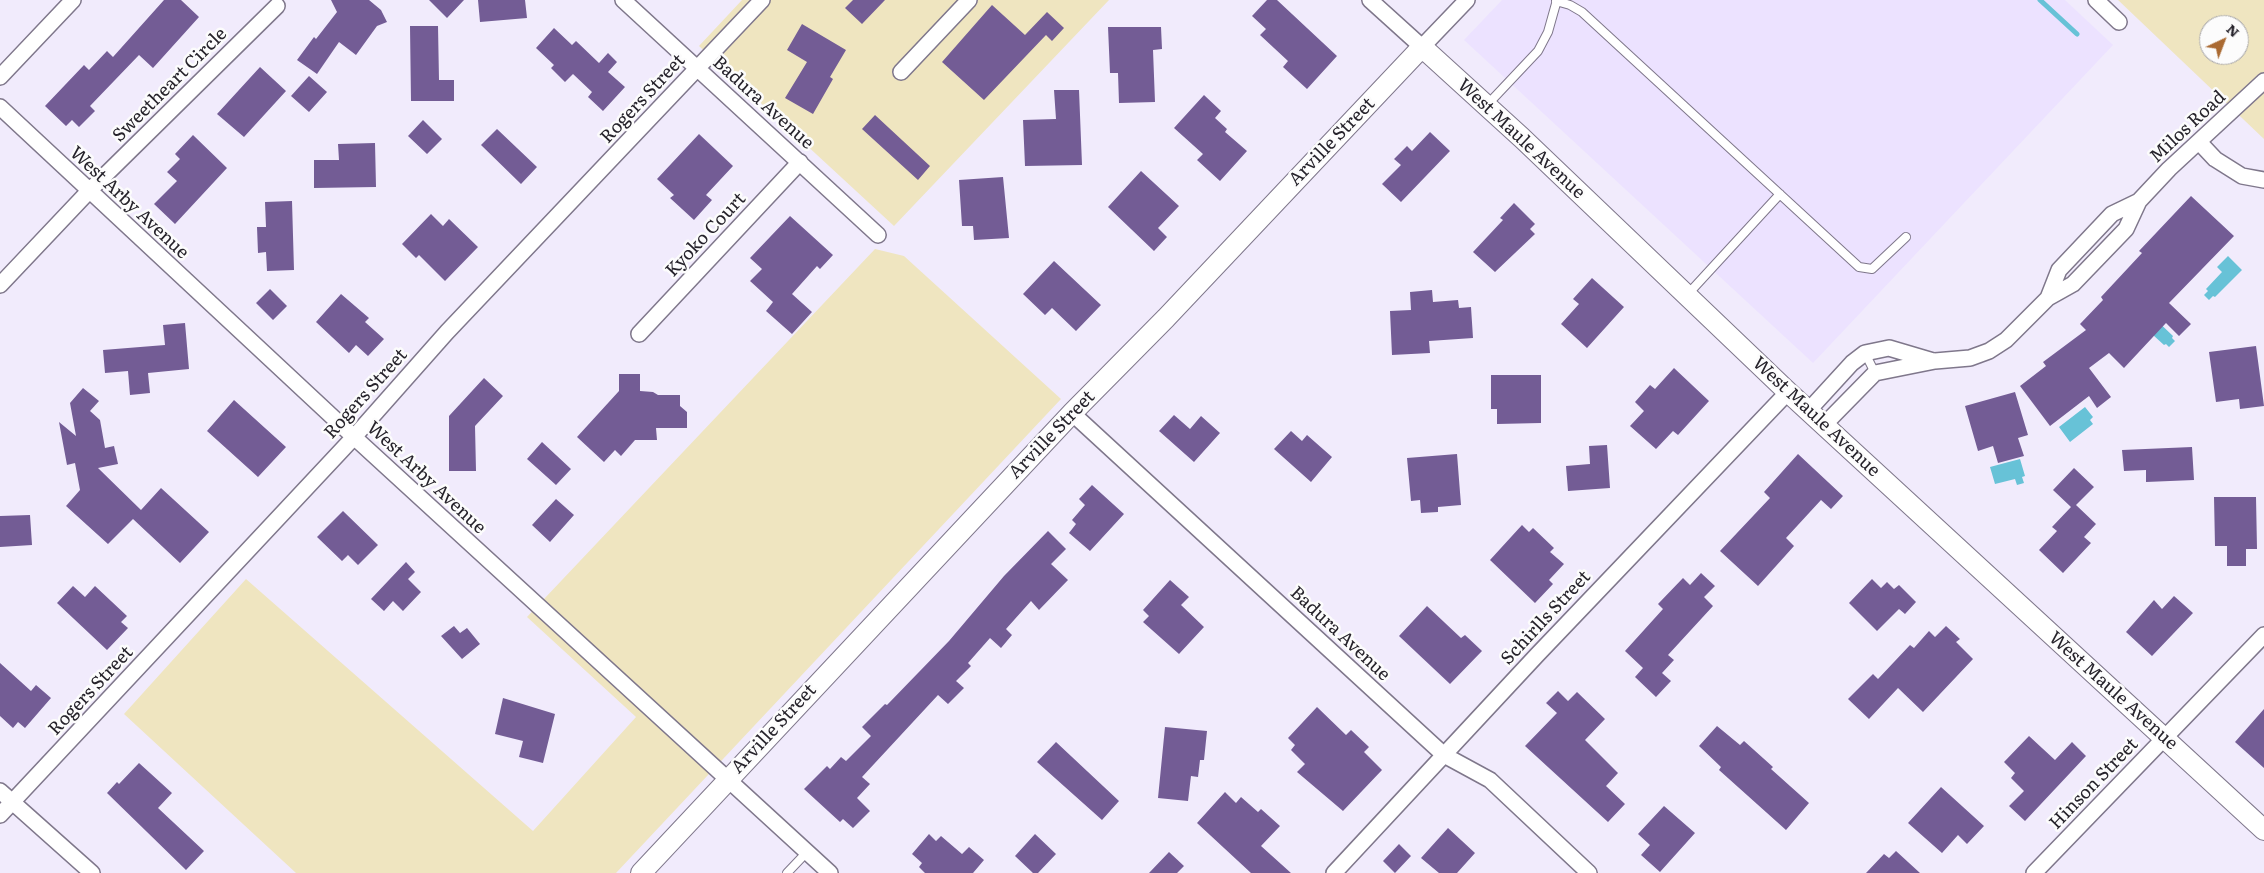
<!DOCTYPE html>
<style>
body{margin:0}
#map{position:relative;width:2264px;height:873px;overflow:hidden;background:#f1ebfc;font-family:Literata,serif}
canvas{display:block}
.north{position:absolute;left:2199px;top:15px;width:50px;height:50px;box-sizing:border-box;background:#fcfcfc;border:1px solid #a6a5a8;border-radius:50%;rotate:43deg;font-size:14px;font-weight:700;line-height:20px;text-align:center;color:#26232b}
.north::after{content:'';display:block;margin:auto;width:18px;height:22px;background:#aa6a32;clip-path:polygon(50% 0,100% 100%,50% 72%,0 100%)}
</style>
<div id="map">
<canvas width="2264" height="873"></canvas>
<div class="north">N</div>
</div>
<script>
const ctx = document.querySelector('canvas').getContext('2d');
ctx.lineJoin = 'round';
function paint(path, color) { ctx.fillStyle = color; ctx.fill(path, 'evenodd'); }
const toPath = rows => new Path2D(rows.map(r => 'M' + r).join(''));
function trace(path, color, width, dash) { ctx.strokeStyle = color; ctx.lineWidth = width; ctx.lineCap = dash ? 'butt' : 'round'; ctx.setLineDash(dash || []); ctx.stroke(path); }
function write(font, color, halo, rows, align = 'center') {
  ctx.font = font + ' Literata,serif'; ctx.lineWidth = 5; ctx.setLineDash([]); ctx.textBaseline = 'middle'; ctx.strokeStyle = halo; ctx.fillStyle = color; for (const [text, x, y, turn = 0] of rows) {
    ctx.save(); ctx.translate(x, y); ctx.rotate((+turn || 0) * Math.PI / 180); ctx.textAlign = isNaN(turn) ? turn : align; if (halo) ctx.strokeText(text, 0, 0); ctx.fillText(text, 0, 0); ctx.restore();
  }
}
const built = toPath([
 [1502,0,2065,0,2113,45,1813,363,1464,40]
]);
const sand = toPath([
 [742,0,1109,0,894,226,699,46],
 [2118,0,2264,0,2264,139],
 [2209,25,2239,25,2239,55,2209,55],
 [875,249,904,256,1061,399,616,873,296,873,124,714,246,579,533,831,636,717,527,617]
]);
const water = toPath([
 [2228,256,2242,270,2215,297,2213,296,2209,300,2204,295,2208,291,2206,289,2222,272,2217,267],
 [2151,315,2173,336,2172,338,2175,341,2169,347,2166,344,2164,345,2142,325],
 [2085,407,2093,417,2090,420,2093,424,2070,442,2059,427],
 [2020,459,2025,476,2022,477,2024,483,2017,485,2015,479,1995,484,1990,467]
]);
const stream = toPath([
 [2040,0,2077,34]
]);
const building = toPath([
 [164,0,181,0,199,17,153,68,139,55,90,106,95,111,79,127,72,120,66,126,45,106,84,65,89,70,107,51,113,57],
 [331,0,369,0,381,10,387,22,377,26,356,55,339,42,317,74,297,60,314,37,316,39,337,12],
 [429,0,464,0,447,18],
 [478,0,525,0,527,18,480,22],
 [853,0,885,0,862,24,845,8],
 [1267,0,1277,0,1337,56,1307,89,1283,67,1288,61,1260,35,1266,29,1252,16],
 [992,5,1025,35,1047,12,1064,28,1052,41,1046,35,984,100,942,62],
 [802,24,846,50,830,77,833,79,813,114,785,98,807,62,787,50],
 [410,26,438,26,439,80,454,80,454,101,411,101],
 [1108,27,1161,27,1162,49,1153,50,1155,102,1119,103,1118,73,1110,73],
 [554,28,572,45,576,41,599,63,608,53,617,62,608,72,625,87,603,111,588,97,592,92,573,74,565,82,551,68,554,65,536,48],
 [260,67,286,91,244,137,217,114],
 [309,76,327,92,309,112,291,96],
 [1054,90,1079,90,1082,165,1025,166,1023,120,1056,119],
 [1204,95,1221,111,1215,118,1227,129,1225,132,1247,151,1220,181,1197,160,1203,154,1174,128],
 [875,115,930,166,918,180,862,129],
 [423,120,442,139,427,154,408,136],
 [497,129,537,167,521,184,481,145],
 [1430,132,1450,151,1401,202,1382,184,1401,165,1394,159,1407,146,1412,151],
 [699,134,733,166,706,195,712,200,694,220,670,198,674,195,657,179],
 [193,135,227,168,175,224,154,204,177,181,167,172,180,159,175,154],
 [375,143,376,187,314,188,314,160,339,160,338,144],
 [1141,171,1179,206,1158,228,1167,237,1154,251,1108,207],
 [1003,177,1009,238,974,240,973,226,962,226,959,180],
 [2191,196,2234,236,2169,303,2191,324,2179,336,2166,323,2124,368,2109,353,2089,368,2111,397,2097,408,2089,396,2050,426,2020,386,2046,366,2043,362,2086,330,2080,324,2103,300,2101,297,2142,253,2139,251],
 [292,201,294,270,267,271,266,252,258,253,257,227,266,227,265,202],
 [1514,203,1535,224,1530,229,1535,234,1495,272,1473,252,1503,220,1500,218],
 [431,214,443,226,449,219,478,247,445,281,419,255,416,258,402,244],
 [790,216,833,255,820,269,817,266,792,294,812,312,792,334,766,311,773,302,750,281,762,269,750,258],
 [1054,261,1101,305,1076,331,1052,308,1045,315,1023,294],
 [1592,278,1624,307,1587,348,1561,324,1579,304,1573,299],
 [270,289,287,306,273,320,256,303],
 [1432,290,1433,302,1458,300,1459,308,1471,307,1473,338,1429,341,1430,353,1392,355,1390,311,1411,310,1410,292],
 [341,294,369,318,365,322,384,339,368,356,356,345,349,353,316,322],
 [185,323,189,369,148,373,150,393,130,395,128,371,105,373,103,350,165,345,163,325],
 [2256,346,2264,406,2240,409,2239,399,2216,402,2209,352],
 [1674,368,1709,401,1678,435,1673,431,1656,449,1630,426,1644,411,1635,402,1650,385,1655,389],
 [619,374,640,374,640,391,653,392,658,395,680,395,680,406,687,412,687,428,656,428,657,440,635,440,621,456,615,450,604,462,577,437,619,391],
 [1491,375,1541,375,1541,423,1497,424,1497,409,1491,409],
 [484,378,503,396,475,426,476,471,449,471,449,416],
 [83,388,99,401,90,411,100,420,105,448,114,446,118,464,98,468,141,510,161,488,209,532,180,563,133,519,108,544,66,506,80,490,75,463,67,465,59,422,76,436,70,403],
 [2015,392,2028,435,2018,438,2024,456,1998,463,1993,446,1978,451,1965,406],
 [234,400,286,447,258,477,207,431],
 [1174,415,1190,429,1201,416,1220,433,1194,462,1159,431],
 [1291,431,1302,441,1307,435,1332,457,1311,482,1274,449],
 [542,442,571,469,556,485,527,459],
 [1607,445,1610,488,1568,491,1566,466,1590,464,1589,446],
 [2192,447,2194,480,2146,482,2146,470,2124,471,2122,450],
 [1457,454,1461,505,1438,507,1438,512,1421,513,1420,500,1411,501,1407,458],
 [1798,454,1843,496,1831,509,1821,500,1786,538,1794,546,1758,586,1720,551,1770,498,1764,492],
 [2074,468,2094,487,2076,505,2096,524,2084,537,2091,543,2063,573,2039,550,2057,531,2052,527,2071,507,2053,490],
 [1092,485,1124,514,1090,551,1069,533,1076,524,1072,520,1085,505,1079,499],
 [2214,497,2256,497,2257,549,2246,549,2246,566,2227,566,2227,546,2215,546],
 [556,499,574,515,550,542,532,525],
 [343,511,378,545,358,565,348,555,342,561,317,537],
 [30,515,32,545,0,547,0,516],
 [1522,525,1529,532,1533,528,1554,548,1550,552,1564,564,1549,580,1553,584,1535,603,1490,560],
 [1048,531,1066,549,1051,564,1068,580,1039,610,1031,601,1006,629,1012,635,1001,648,990,638,968,663,971,666,956,681,964,688,948,704,938,695,862,777,870,784,857,798,870,811,853,828,843,819,840,822,804,789,827,766,830,769,841,757,846,761,871,736,862,727,885,704,887,705,949,641,1004,576],
 [406,562,415,572,408,579,421,592,403,611,393,601,384,611,371,599],
 [1701,573,1715,586,1704,597,1713,606,1668,655,1674,660,1662,673,1671,681,1656,697,1635,677,1643,668,1625,651,1663,609,1658,604,1683,578,1690,585],
 [1872,579,1881,588,1887,582,1894,589,1899,585,1916,602,1905,614,1899,609,1877,631,1849,603],
 [1170,580,1189,597,1181,605,1204,627,1179,654,1143,622,1149,616,1143,610],
 [73,586,85,597,95,586,127,616,121,622,128,628,107,650,57,603],
 [2174,596,2193,613,2152,656,2126,632,2154,600,2162,609],
 [1427,606,1461,638,1465,635,1482,651,1450,684,1399,636],
 [454,626,460,633,467,628,480,644,462,659,441,636],
 [1946,626,1960,639,1956,642,1973,659,1923,712,1898,688,1869,719,1848,699,1873,674,1878,679,1910,645,1914,648,1929,631,1935,637],
 [0,663,31,691,36,685,51,698,25,728,18,722,13,728,0,716],
 [1558,691,1568,701,1577,692,1605,719,1585,740,1618,773,1606,786,1625,804,1608,822,1525,746,1557,713,1546,703],
 [503,698,555,714,543,763,519,757,523,741,495,734],
 [1317,707,1346,735,1351,730,1369,747,1364,752,1382,770,1343,811,1297,772,1305,764,1291,750,1295,745,1288,738],
 [2264,709,2264,768,2235,742],
 [1717,726,1740,745,1744,741,1773,767,1771,769,1809,803,1786,830,1719,770,1721,767,1699,746],
 [1165,727,1207,731,1204,760,1200,760,1198,777,1191,776,1188,801,1158,798],
 [2029,736,2055,760,2072,742,2086,756,2025,821,2009,806,2024,791,2011,778,2015,773,2004,762],
 [1056,742,1119,801,1102,820,1037,762],
 [139,763,172,793,158,808,204,851,186,870,107,793,117,782,119,784],
 [1941,787,1984,826,1967,844,1958,835,1942,853,1908,823],
 [1225,792,1236,803,1241,797,1258,812,1261,809,1280,826,1261,846,1291,873,1251,873,1197,823],
 [1664,806,1695,833,1660,872,1641,855,1650,845,1638,834],
 [1448,828,1475,853,1457,873,1439,873,1421,858],
 [929,834,936,841,941,836,962,854,969,847,984,860,973,873,925,873,919,867,922,863,912,854],
 [1035,834,1056,854,1038,873,1033,873,1015,856],
 [1399,844,1411,856,1395,873,1383,861],
 [1896,851,1920,873,1866,873,1884,854,1889,858],
 [1169,852,1184,866,1177,873,1149,873]
]);
const service = toPath([
 [1556,1,1570,5,1582,12,1859,267,1872,269,1906,237],
 [1488,104,1538,51,1548,32,1557,0],
 [1688,294,1780,194],
 [1865,353,1875,373],
 [787,873,807,852]
]);
const minor = toPath([
 [623,0,878,235],
 [1370,0,1422,47,1467,0],
 [2096,0,2119,22],
 [901,72,969,0],
 [0,77,73,0],
 [0,107,354,437,830,873],
 [2199,142,2215,159,2242,176,2264,180],
 [0,285,89,191,277,6],
 [2048,298,2059,270,2112,214,2139,201],
 [639,334,800,162],
 [1808,411,1852,363,1865,353,1889,348,1933,361],
 [1072,413,1444,755,1490,780,1589,873],
 [1824,425,1875,373,1935,361,1970,358,1989,351,2006,340,2048,298,2073,284,2126,229,2139,201,2169,169,2264,81],
 [0,791,92,873],
 [0,815,354,437,447,332,762,0],
 [1334,873,1537,655,1788,392],
 [2034,873,2264,635]
]);
const tertiary = toPath([
 [641,873,1072,413,1166,318,1422,47,1522,138,1788,392,2264,830]
]);
const streetNames = [
 ["Sweetheart Circle",170,85,-45],
 ["Rogers Street",643,99,-47],
 ["Badura Avenue",763,103,42],
 ["Milos Road",2188,127,-43],
 ["West Maule Avenue",1521,139,43],
 ["Arville Street",1332,142,-46],
 ["West Arby Avenue",129,203,43],
 ["Kyoko Court",706,235,-47],
 ["Rogers Street",366,394,-48],
 ["West Maule Avenue",1816,417,43],
 ["Arville Street",1052,435,-46],
 ["West Arby Avenue",426,478,43],
 ["Schirlls Street",1546,618,-47],
 ["Badura Avenue",1340,634,43],
 ["Rogers Street",91,691,-47],
 ["West Maule Avenue",2113,691,42],
 ["Arville Street",774,729,-47],
 ["Hinson Street",2094,784,-46]
];
paint(built, '#ece2ff');
paint(sand, '#efe5c0');
paint(water, '#67c2d7');
trace(stream, '#67c2d7', 5);
paint(building, '#735c95');
trace(service, '#7f778b', 10);
trace(minor, '#7f778b', 18);
trace(tertiary, '#7f778b', 22);
trace(service, '#fff', 8);
trace(minor, '#fff', 15);
trace(tertiary, '#fff', 20);
write('18px', '#26232b', '#fcfcfc', streetNames);
</script>
